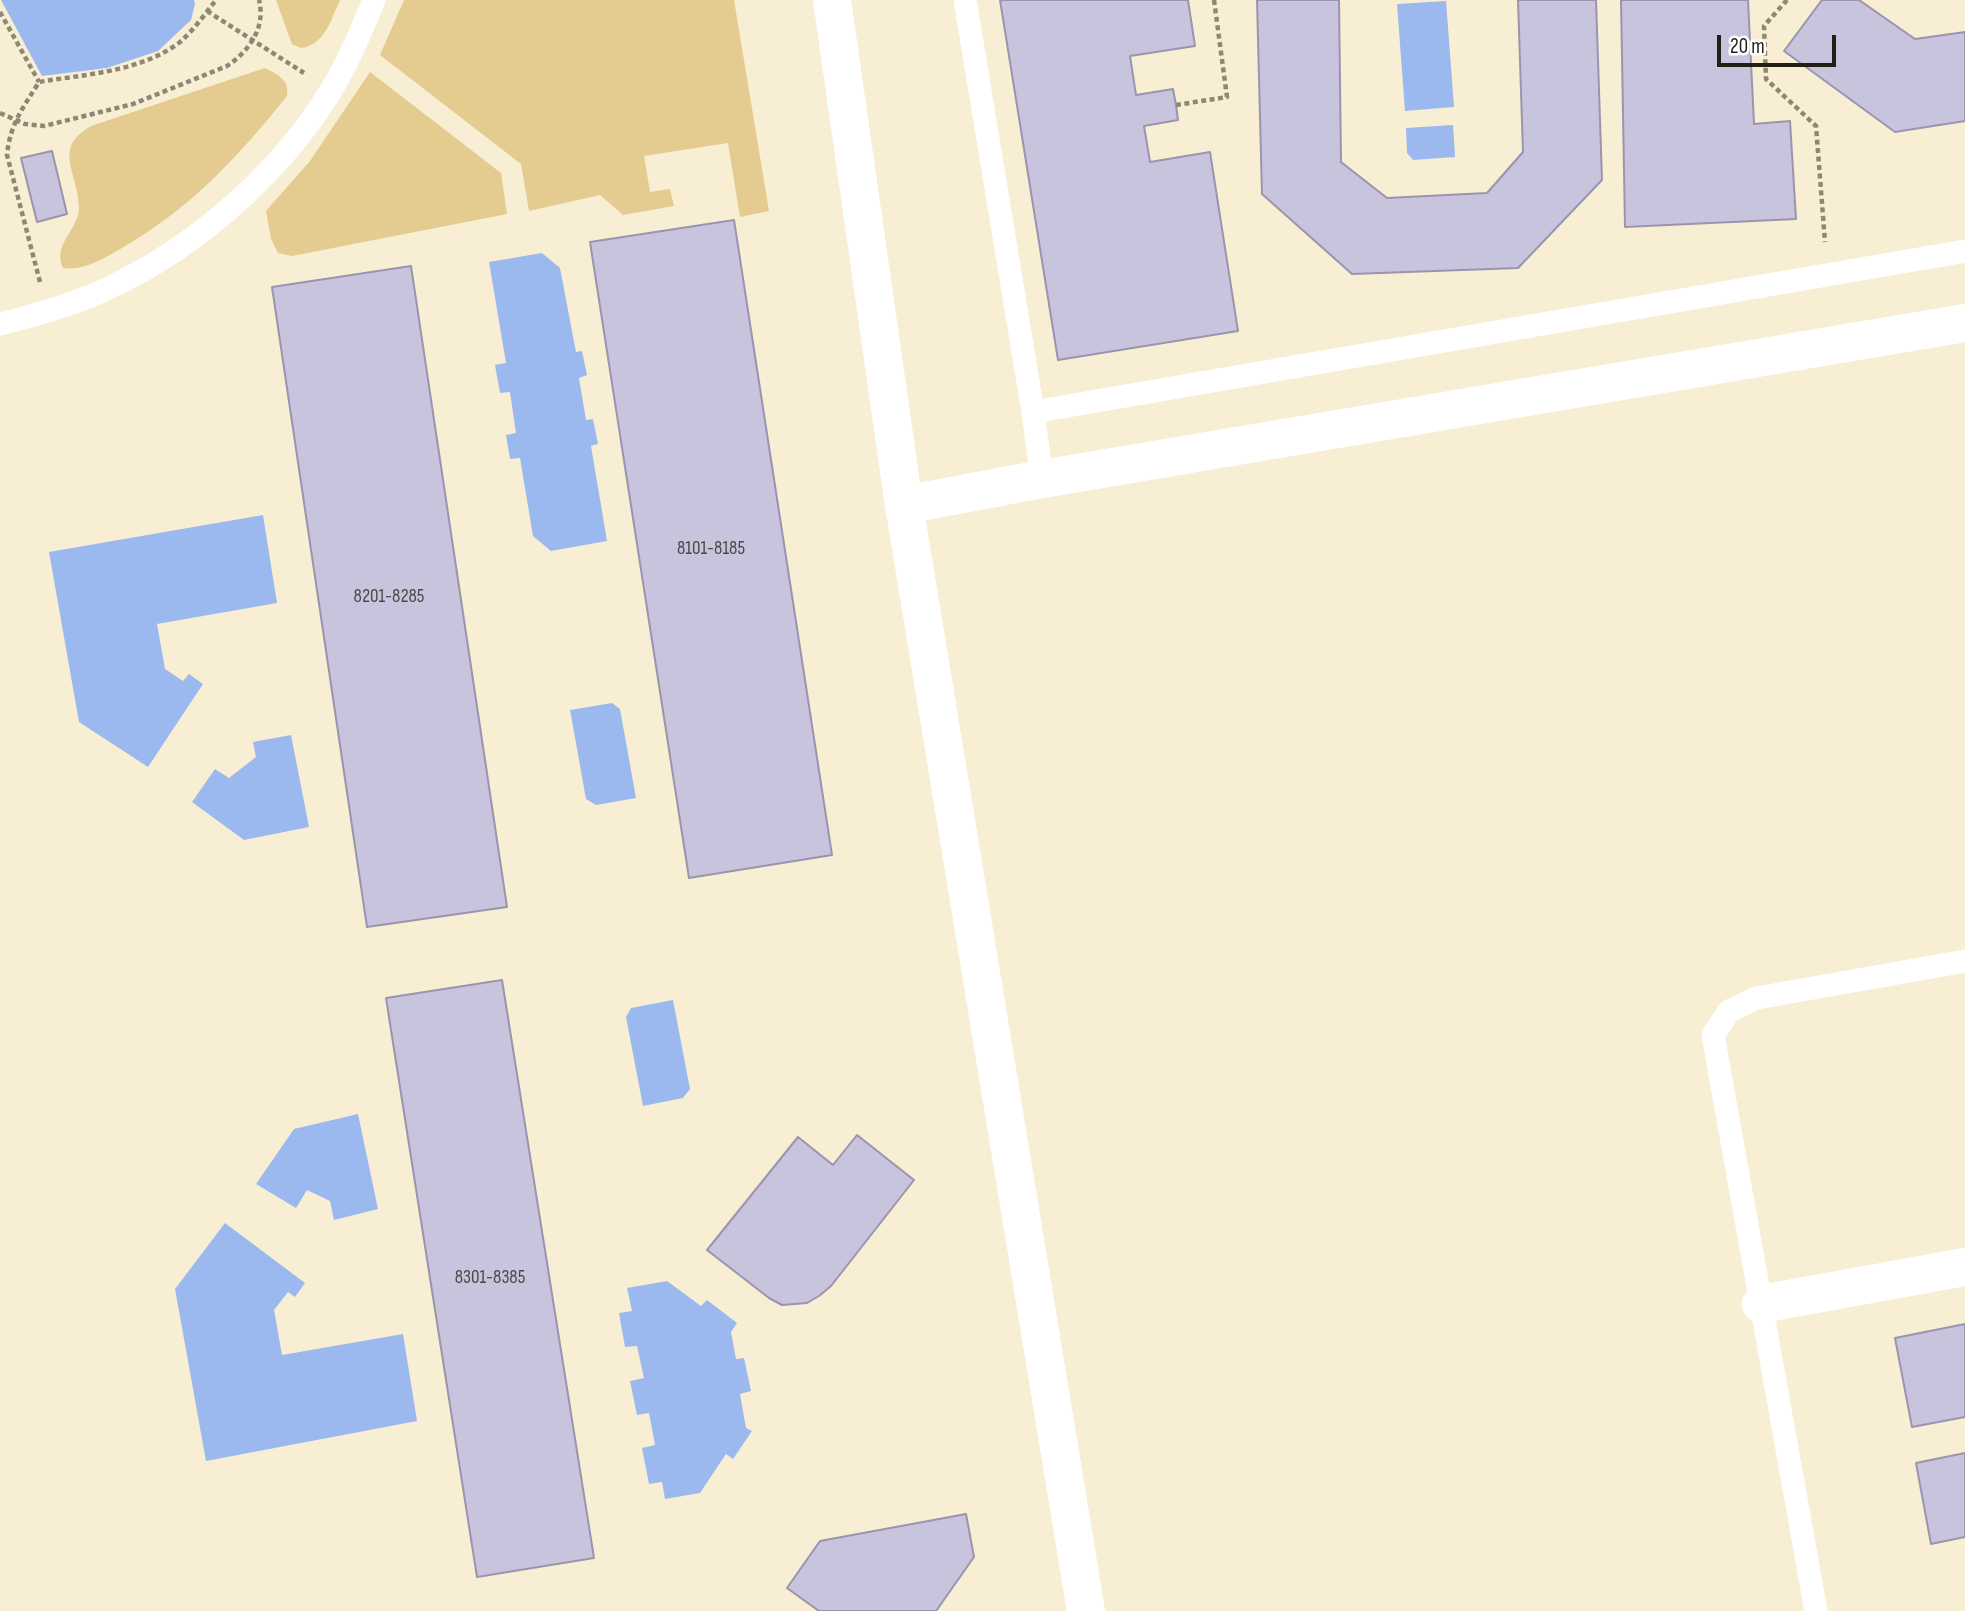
<!DOCTYPE html>
<html>
<head>
<meta charset="utf-8">
<style>
	body { margin:0 }
	#map { position:relative; width:1965px; height:1611px; overflow:hidden; background:#f8eed4; font-family:"Sofia Sans Condensed",sans-serif }
	canvas { display:block }
	.scale { position:absolute; left:1717px; top:35px; width:119px; height:32px; box-sizing:border-box; border:4px solid #231f15; border-top:0; padding-left:9px; font-size:21px; line-height:24px; white-space:nowrap; color:#231f15; -webkit-text-stroke:5px #fff; paint-order:stroke }
</style>
</head>
<body>
<div id="map">
<canvas width="1965" height="1611"></canvas>
<div class="scale">20 m</div>
</div>
<script>
const g = document.querySelector('canvas').getContext('2d');
g.lineJoin = 'round';
function fillPath(path, color) { g.fillStyle = color; g.fill(path, 'evenodd'); }
function stroke(path, color, width, dash) { g.strokeStyle = color; g.lineWidth = width; g.lineCap = dash ? 'butt' : 'round'; g.setLineDash(dash || []); g.stroke(path); }
function label(font, color, halo, rows, align = 'center') {
  g.font = font + ' "Sofia Sans Condensed",sans-serif'; g.lineWidth = 5; g.setLineDash([]); g.textBaseline = 'middle'; g.strokeStyle = halo; g.fillStyle = color; for (const [text, x, y, turn = 0] of rows) {
    g.save(); g.translate(x, y); g.rotate((+turn || 0) * Math.PI / 180); g.textAlign = isNaN(turn) ? turn : align; if (halo) g.strokeText(text, 0, 0); g.fillText(text, 0, 0); g.restore();
  }
}
const green = new Path2D(`
	M 276,0 L 340,0 C 331,19 325,45 301,48 L 292,44 Z
	M 404,0 L 734,0 L 769,211 L 740,217 L 728,143 L 644,156 L 650,192 L 670,189 L 674,206 L 623,215 L 600,195 L 529,211 L 521,164 L 380,55 Z
	M 265,68 C 277,74 290,80 287,96 C 238,157 191,208 122,248 C 104,258 85,271 63,268 C 52,244 78,231 79,208 C 79,173 51,149 91,126 Z
	M 370,72 L 501,173 L 507,214 L 292,256 L 278,253 L 271,239 L 266,211 L 310,161 Z`);
const water = new Path2D(`
	M 1,0 L 194,0 L 195,4 L 191,20 L 158,51 L 107,68 L 42,76 Z
	M 1446,1 L 1454,107 L 1405,111 L 1397,4 Z
	M 1453,125 L 1455,157 L 1413,160 L 1407,153 L 1406,128 Z
	M 542,253 L 560,268 L 576,352 L 582,351 L 587,375 L 579,378 L 586,420 L 593,419 L 598,444 L 591,446 L 607,541 L 551,551 L 533,536 L 520,458 L 510,459 L 506,435 L 516,433 L 510,392 L 500,393 L 495,365 L 506,363 L 489,262 Z
	M 263,515 L 277,603 L 157,624 L 165,669 L 183,681 L 189,674 L 203,684 L 148,767 L 79,722 L 49,552 Z
	M 612,703 L 620,709 L 636,798 L 596,805 L 586,799 L 570,710 Z
	M 291,735 L 309,827 L 244,840 L 192,802 L 215,769 L 229,778 L 256,757 L 253,742 Z
	M 673,1000 L 690,1089 L 683,1098 L 643,1106 L 626,1017 L 631,1008 Z
	M 358,1114 L 378,1209 L 334,1220 L 330,1201 L 307,1190 L 296,1208 L 256,1184 L 294,1129 Z
	M 225,1223 L 305,1283 L 295,1297 L 288,1292 L 274,1310 L 282,1355 L 403,1334 L 417,1421 L 206,1461 L 175,1289 Z
	M 667,1281 L 701,1306 L 707,1300 L 737,1323 L 731,1332 L 736,1359 L 744,1358 L 751,1391 L 740,1394 L 746,1428 L 752,1431 L 733,1459 L 726,1454 L 700,1493 L 665,1499 L 662,1482 L 649,1484 L 642,1448 L 655,1445 L 649,1413 L 637,1415 L 630,1381 L 644,1378 L 637,1346 L 625,1347 L 619,1313 L 632,1311 L 627,1288 Z`);
const building = new Path2D(`
	M 1000,0 L 1188,0 L 1195,46 L 1130,56 L 1136,95 L 1173,89 L 1176,105 L 1178,120 L 1144,126 L 1150,162 L 1210,152 L 1238,331 L 1058,360 Z
	M 1257,0 L 1339,0 L 1341,162 L 1387,198 L 1487,193 L 1523,152 L 1518,0 L 1596,0 L 1602,180 L 1518,268 L 1352,274 L 1262,194 Z
	M 1621,0 L 1748,0 L 1754,124 L 1790,121 L 1796,219 L 1625,227 Z
	M 1822,0 L 1859,0 L 1915,39 L 1965,32 L 1965,121 L 1895,132 L 1784,51 Z
	M 52,151 L 67,214 L 37,222 L 21,158 Z
	M 734,220 L 832,855 L 689,878 L 590,242 Z
	M 411,266 L 507,907 L 367,927 L 272,287 Z
	M 502,980 L 594,1558 L 477,1577 L 386,998 Z
	M 857,1135 L 914,1180 L 831,1286 L 819,1296 L 807,1303 L 782,1305 L 769,1298 L 707,1250 L 798,1137 L 833,1165 Z
	M 1965,1324 L 1965,1417 L 1912,1427 L 1895,1338 Z
	M 1965,1453 L 1965,1537 L 1931,1544 L 1916,1463 Z
	M 966,1514 L 974,1557 L 936,1611 L 819,1611 L 787,1588 L 820,1541 Z`);
const path = new Path2D(`
	M 1787,0 L 1764,26 L 1766,79 L 1816,126 L 1825,242
	M 207,11 L 304,73
	M 0,12 L 39,82
	M 1176,105 L 1227,97 L 1214,0
	M 0,113 L 25,124 L 44,126 L 133,104 L 227,66 C 249,51 266,28 259,0
	M 40,282 L 7,155 C 10,124 23,108 39,82 C 86,74 141,72 180,42 C 193,31 205,14 216,0`);
const lane = new Path2D(`
	M 965,0 L 1033,412 L 1042,479
	M 0,324 C 37,315 76,304 111,287 C 201,244 286,168 336,82 C 351,56 363,27 374,0
	M 1033,412 L 1965,251
	M 1816,1611 L 1713,1035 L 1729,1011 L 1757,998 L 1965,961`);
const street = new Path2D(`
	M 832,0 L 904,505 L 1086,1611
	M 904,505 L 1042,479 L 1965,323
	M 1761,1304 L 1965,1267`);
const numberNames = [
	["8101-8185",711,549],
	["8201-8285",389,597],
	["8301-8385",490,1278]
];
fillPath(green, '#e4cb8f');
fillPath(water, '#9bb9ee');
fillPath(building, '#c9c4de');
stroke(building, '#9a95ad', 2);
stroke(path, '#8e8775', 4.5, [5, 3.5]);
stroke(lane, '#fff', 23);
stroke(street, '#fff', 38);
label('19px', '#4c4847', null, numberNames);
</script>
</body>
</html>
